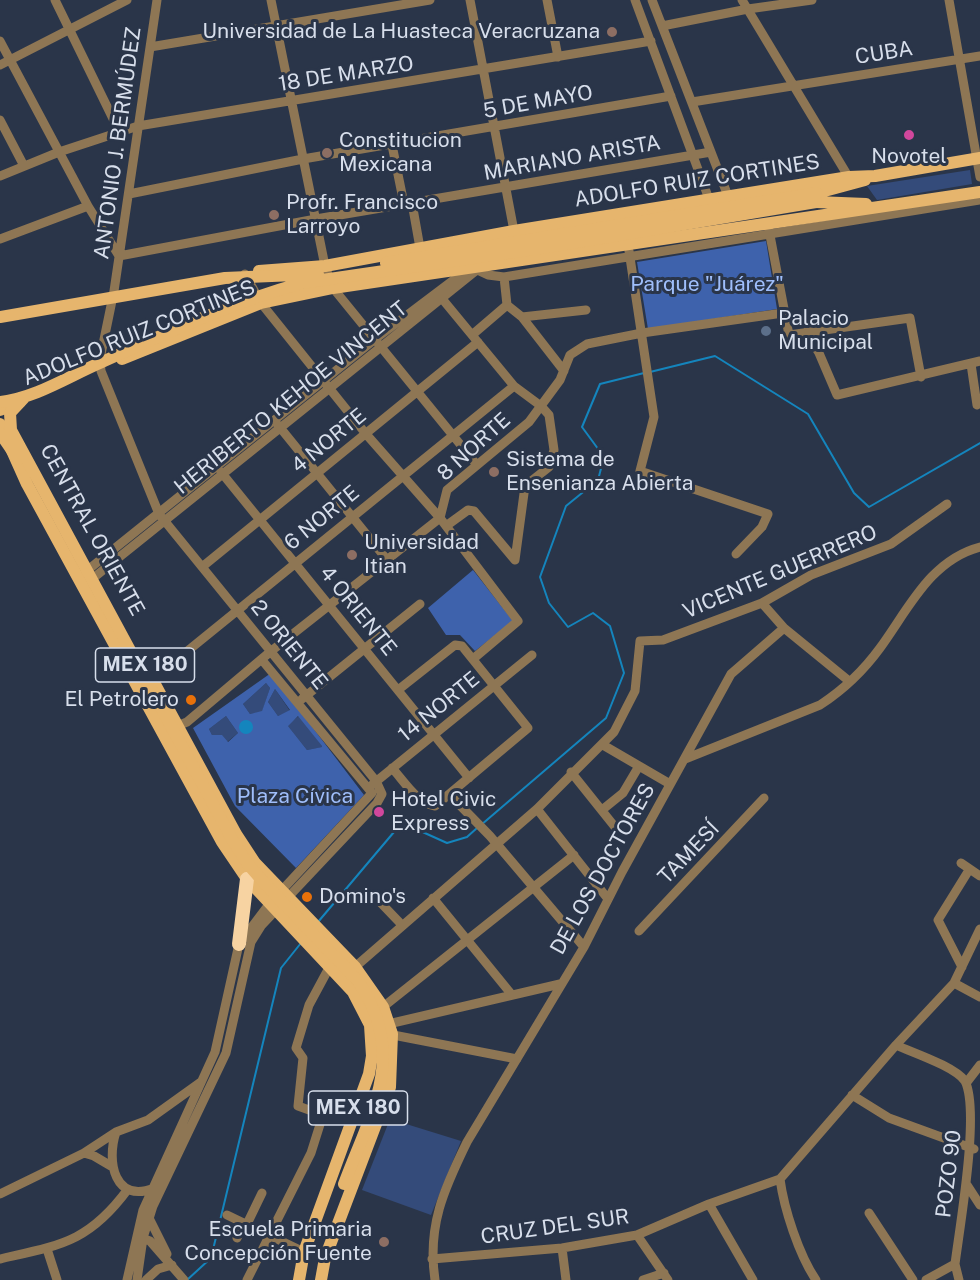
<!DOCTYPE html>
<html>
<head>
<meta charset="utf-8">
<style>
	body { margin:0 }
	canvas { display:block; background:#2a3549 }
</style>
</head>
<body>
<canvas width="980" height="1280"></canvas>
<script>
const g = document.querySelector('canvas').getContext('2d');
g.lineJoin = 'round';
function fillPath(path, color) { g.fillStyle = color; g.fill(path, 'evenodd'); }
function stroke(path, color, width, dash) { g.strokeStyle = color; g.lineWidth = width; g.lineCap = dash ? 'butt' : 'round'; g.setLineDash(dash || []); g.stroke(path); }
function label(font, color, halo, rows, align = 'center') {
  g.font = font + ' "Public Sans",sans-serif'; g.lineWidth = 6; g.setLineDash([]); g.textBaseline = 'middle'; g.strokeStyle = halo; g.fillStyle = color; for (const [text, x, y, turn = 0] of rows) {
    g.save(); g.translate(x, y); g.rotate((+turn || 0) * Math.PI / 180); g.textAlign = isNaN(turn) ? turn : align; if (halo) g.strokeText(text, 0, 0); g.fillText(text, 0, 0); g.restore();
  }
}
const green = new Path2D(`
	M 970,170 L 972,184 L 877,200 L 867,186 Z
	M 266,683 L 270,688 L 262,712 L 250,714 L 243,704 Z
	M 275,689 L 290,711 L 278,716 L 268,702 Z
	M 226,716 L 238,733 L 227,742 L 212,735 L 209,729 Z
	M 299,716 L 323,747 L 307,750 L 287,725 Z
	M 390,1119 L 461,1141 L 431,1215 L 362,1190 Z`);
const forest = new Path2D(`
	M 766,241 L 777,309 L 648,329 L 637,262 Z
	M 473,570 L 513,621 L 475,651 L 460,635 L 446,635 L 428,608 Z
	M 271,673 L 364,795 L 296,868 L 235,806 L 193,728 ZM 266,683 L 270,688 L 262,711 L 250,714 L 243,704 ZM 275,689 L 290,710 L 278,716 L 268,702 ZM 226,716 L 238,733 L 228,742 L 222,735 L 212,735 L 209,729 ZM 298,716 L 322,746 L 322,747 L 307,750 L 288,726 Z`);
const water = new Path2D(`
	M239 727a7 7 0 1 1 14 0a7 7 0 1 1-14 0Z`);
const stream = new Path2D(`
	M 650,372 L 715,356 L 808,414 L 854,493 L 869,507 L 980,443
	M 481,825 L 606,718 L 624,673 L 610,626 L 593,613 L 568,627 L 549,603 L 540,577 L 566,506 L 598,480 L 604,457 L 582,427 L 600,384 L 644,373
	M 318,922 L 394,832 L 407,825 L 447,843 L 467,837 L 477,828
	M 187,1280 L 211,1258 L 281,968 L 301,943`);
const minor = new Path2D(`
	M 55,0 L 119,131
	M 271,0 L 325,266 L 333,288 L 477,465
	M 470,0 L 514,231 L 511,235
	M 547,0 L 558,57
	M 635,0 L 709,199
	M 652,0 L 728,196
	M 742,0 L 851,181
	M 949,0 L 980,177
	M 662,26 L 748,9 L 812,0
	M 0,41 L 88,206 L 119,256 L 316,219 L 711,152
	M 150,47 L 430,0
	M 0,65 L 127,0
	M 692,102 L 980,56
	M 0,120 L 24,166
	M 392,145 L 404,204
	M 0,176 L 59,152 L 138,126 L 651,41
	M 129,194 L 303,159 L 671,96
	M 412,203 L 420,248
	M 769,230 L 789,335 L 910,318 L 921,377
	M 0,239 L 88,206
	M 629,251 L 654,417 L 640,471 L 768,514 L 762,527 L 736,554
	M 473,268 L 488,275 L 504,277 L 980,200
	M 245,274 L 261,303 L 366,434 L 440,518 L 518,621 L 473,659
	M 504,277 L 507,305 L 522,317 L 564,371
	M 439,295 L 514,386 L 541,406 L 549,415 L 554,450 L 549,467 L 525,486 L 515,560
	M 522,317 L 586,310
	M 806,332 L 819,353 L 837,395 L 980,361
	M 472,335 L 507,305
	M 971,364 L 977,405
	M 278,425 L 388,561
	M 221,472 L 469,778
	M 446,526 L 468,510 L 474,511 L 515,560
	M 202,567 L 478,342
	M 84,573 L 374,340 L 468,269
	M 87,583 L 483,265
	M 762,603 L 784,628 L 849,681
	M 153,679 L 514,386
	M 302,699 L 420,604
	M 172,728 L 187,722 L 270,652 L 440,518 L 447,490 L 529,422 L 560,380 L 570,355 L 587,344 L 642,333 L 783,313
	M 603,745 L 670,784
	M 685,759 L 820,705 C 843,690 864,670 880,648 C 908,610 930,560 980,547
	M 392,768 C 404,781 417,803 435,806 L 528,728 L 462,646 L 455,645 L 398,690
	M 571,772 L 615,827
	M 373,784 L 532,655
	M 450,795 L 490,836 L 584,947
	M 537,809 L 608,899
	M 602,810 L 623,793 L 639,766
	M 961,863 L 980,876
	M 433,898 L 512,995
	M 379,901 L 402,925
	M 639,931 L 764,798
	M 355,967 L 537,809 L 614,732 L 635,691 L 640,641 L 663,640 L 762,603 L 811,575 L 891,544 L 947,504
	M 962,967 L 938,920 L 969,870
	M 954,983 L 980,997
	M 383,1007 L 574,855
	M 384,1025 L 560,984
	M 388,1034 L 517,1059
	M 896,1045 C 913,1053 954,1066 965,1081 C 980,1111 960,1225 955,1264 L 959,1280
	M 967,1082 L 980,1065
	M 852,1095 L 889,1118 L 974,1149
	M 116,1132 C 106,1162 115,1204 154,1188
	M 84,1153 L 94,1156 L 111,1166
	M 967,1185 L 980,1205
	M 0,1194 L 84,1153 L 116,1132 L 148,1120 L 201,1082
	M 709,1204 L 753,1280
	M 869,1213 L 913,1280
	M 227,1215 L 304,1252
	M 149,1218 L 167,1254
	M 247,1224 L 262,1193
	M 637,1235 L 668,1280
	M 139,1237 L 150,1241 L 184,1280
	M 237,1238 L 244,1223
	M 562,1248 L 566,1280
	M 47,1249 L 57,1280
	M 0,1259 C 61,1245 89,1242 128,1189
	M 432,1259 L 562,1248 L 637,1235 L 709,1204 L 780,1179
	M 127,1280 L 143,1210 L 215,1052 L 239,944 L 270,903 L 372,793 L 262,660
	M 137,1280 L 143,1238 L 153,1206 L 226,1053 L 251,942 L 261,926 L 377,803 L 382,794 L 376,781 L 159,514 L 101,371 L 100,359 L 114,291 L 157,0
	M 146,1280 L 158,1269 L 172,1265
	M 247,1280 L 311,1153 L 323,1115 L 298,1106 L 303,1058 L 296,1048 L 309,1005 L 330,966
	M 435,1280 C 427,1226 444,1189 467,1142 L 584,947 L 622,872 L 731,674 L 784,628
	M 643,1280 L 664,1273
	M 816,1280 C 799,1255 784,1209 780,1179 L 896,1045 L 954,983 L 980,929
	M 926,1280 L 955,1264`);
const major = new Path2D(`
	M 817,193 L 865,180
	M 816,202 L 866,204
	M 259,271 L 325,266 L 514,231 L 849,177 L 875,176 L 980,158
	M 122,359 L 261,303 L 333,288 L 980,192
	M 0,410 L 20,402
	M 0,424 L 27,484 L 222,842 L 247,879 L 353,992 L 370,1025 L 372,1056 L 369,1074 L 304,1252 L 299,1280
	M 143,662 L 236,834 L 255,863 L 355,967 L 383,1007 L 392,1034 L 390,1087 L 325,1258 L 321,1280`);
const highway = new Path2D(`
	M 239,944 L 247,879`);
const majorBridge = new Path2D(`
	M 386,263 L 817,193
	M 0,317 L 225,278 L 318,274
	M 24,398 L 10,413 L 11,430 L 232,839 L 247,863 L 267,886 L 358,981 C 408,1056 372,1109 344,1184
	M 0,402 C 36,398 69,376 102,362 C 167,333 233,302 302,283 L 542,248 L 816,202
	M 0,433 L 18,459`);
const markers = [
	[612,32,6,"#8d6e63"],
	[909,135,6,"#d1479c"],
	[327,153,6,"#8d6e63"],
	[274,215,6,"#8d6e63"],
	[766,331,6,"#5c6f8a"],
	[494,472,6,"#8d6e63"],
	[352,555,6,"#8d6e63"],
	[191,700,6,"#e8710a"],
	[379,812,6,"#d1479c"],
	[307,897,6,"#e8710a"],
	[384,1242,6,"#8d6e63"]
];
const shields = [
	[145,665,99],
	[358,1108,99]
];
const shieldNames = [
	["MEX 180",145,665],
	["MEX 180",358,1108]
];
const poiNames = [
	["Universidad de La Huasteca Veracruzana",600,32,"right"],
	["Constitucion",339,141],
	["Mexicana",339,165],
	["Novotel",909,157,"center"],
	["Profr. Francisco",286,203],
	["Larroyo",286,227],
	["Palacio",778,319],
	["Municipal",778,343],
	["Sistema de",506,460],
	["Ensenianza Abierta",506,484],
	["Universidad",364,543],
	["Itian",364,567],
	["El Petrolero",179,700,"right"],
	["Hotel Civic",391,800],
	["Express",391,824],
	["Domino's",319,897],
	["Escuela Primaria",372,1230,"right"],
	["Concepción Fuente",372,1254,"right"]
];
const streetNames = [
	["CUBA",884,53,-9],
	["18 DE MARZO",346,74,-9],
	["5 DE MAYO",538,102,-10],
	["ANTONIO J. BERMÚDEZ",118,143,-82],
	["MARIANO ARISTA",572,158,-10],
	["ADOLFO RUIZ CORTINES",697,181,-9],
	["ADOLFO RUIZ CORTINES",139,333,-22],
	["HERIBERTO KEHOE VINCENT",291,398,-39],
	["4 NORTE",329,441,-39],
	["8 NORTE",474,447,-42],
	["6 NORTE",322,518,-39],
	["CENTRAL ORIENTE",92,530,61],
	["VICENTE GUERRERO",780,572,-23],
	["4 ORIENTE",358,611,51],
	["2 ORIENTE",289,645,51],
	["14 NORTE",439,707,-39],
	["TAMESÍ",689,853,-46],
	["DE LOS DOCTORES",603,869,-61],
	["POZO 90",949,1174,-83],
	["CRUZ DEL SUR",555,1227,-8]
];
const parkNames = [
	["Parque \"Juárez\"",707,285],
	["Plaza Cívica",295,797]
];
fillPath(green, '#344b7a');
fillPath(forest, '#3e62ac');
fillPath(water, '#1485bd');
stroke(stream, '#1485bd', 2);
stroke(minor, '#8e7654', 9);
stroke(major, '#e6b56d', 12);
stroke(highway, '#f7d3a2', 14);
stroke(majorBridge, '#e6b56d', 12);
for (const [x, y, r, color] of markers) { const dot = new Path2D(); dot.arc(x, y, r, 0, 2 * Math.PI); g.fillStyle = color; g.fill(dot); stroke(dot, '#2a3549', 2); }
for (const [x, y, w] of shields) { const box = new Path2D(); box.roundRect(x - w / 2, y - 17, w, 34, 4.5); g.fillStyle = '#2a3549'; g.fill(box); stroke(box, '#d7deeb', 1.5); }
label('bold 20px', '#d7deeb', null, shieldNames);
label('21px', '#d7deeb', '#2a3549', poiNames, 'left');
label('21px', '#d7deeb', '#2a3549', streetNames);
label('21px', '#9fbefb', '#2a3549', parkNames);
</script>
</body>
</html>
